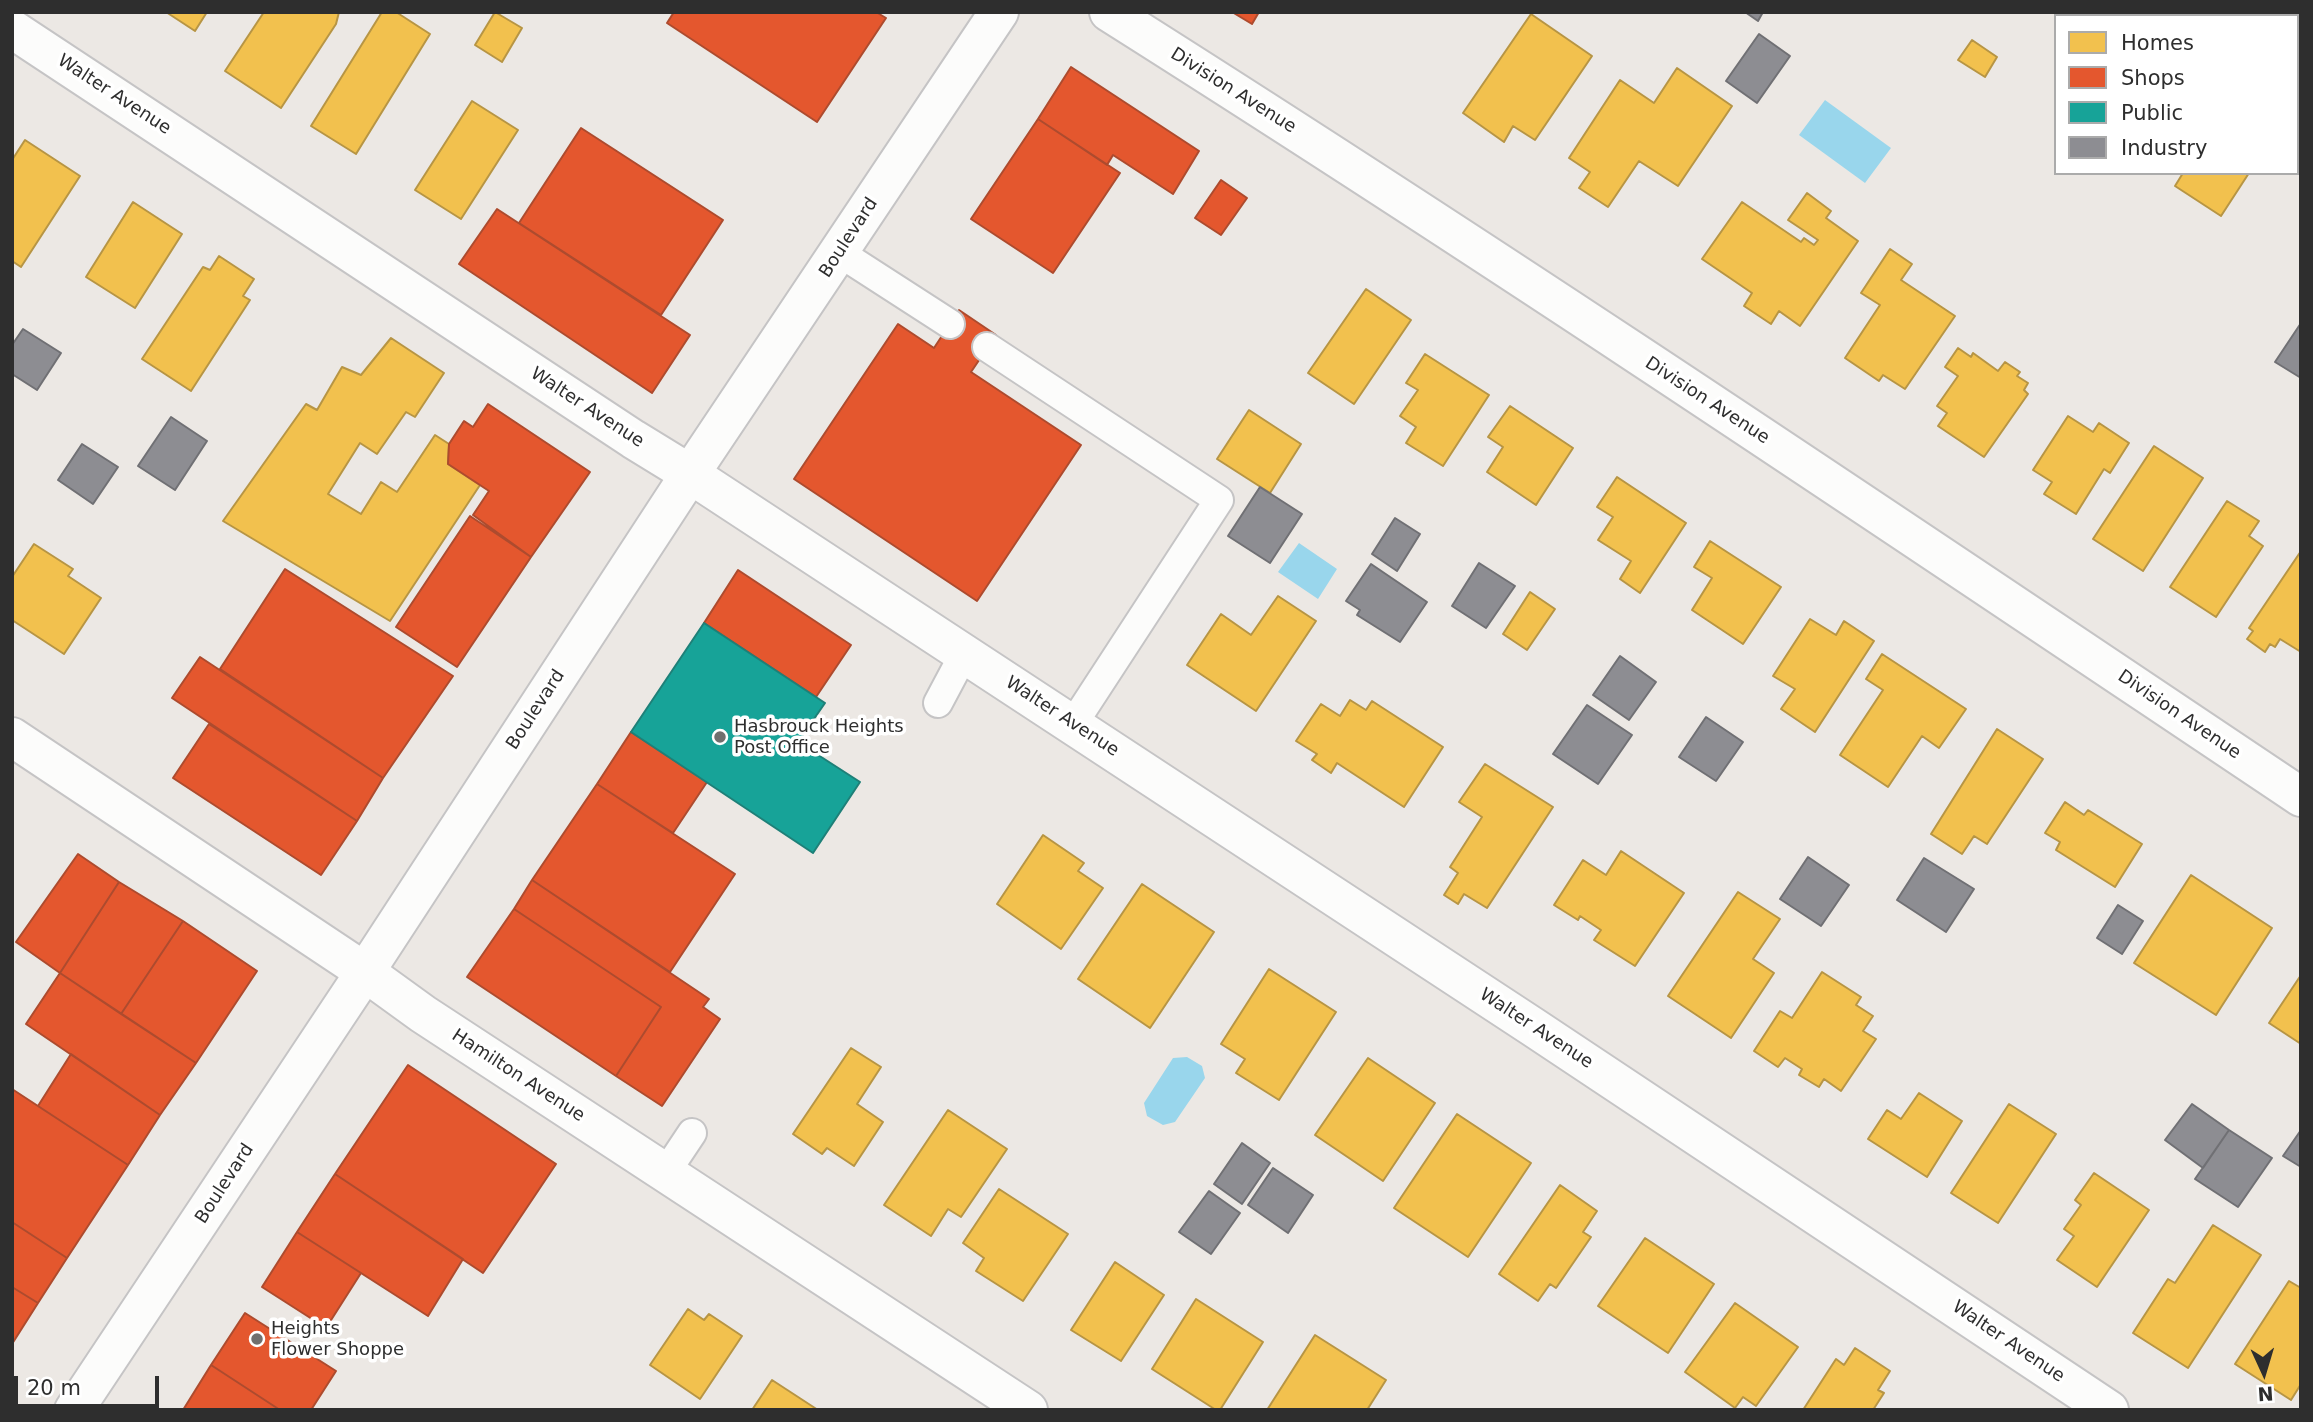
<!DOCTYPE html>
<html>
<head>
<meta charset="utf-8">
<style>
	body { margin:0 }
	#map { position:relative; width:2313px; height:1422px; overflow:hidden; background:#ece8e4; font-family:"DejaVu Sans",sans-serif }
	canvas { display:block }
	.frame { position:absolute; inset:0; border:14px solid #2e2e2e; pointer-events:none }
	.legend { position:absolute; left:2054px; top:14px; width:245px; height:161px; box-sizing:border-box; background:#fff; border:2px solid #ababab; margin:0; padding:9px 12px; list-style:none; font-size:21px; color:#2e2e2e }
	.legend li { display:flex; align-items:center; gap:14px; height:35px }
	.legend b { width:35px; border:2px solid #ababab }
	.north { position:absolute; left:2229px; top:1338px; width:70px; height:70px; -webkit-text-stroke:5px #fff; paint-order:stroke; rotate:176deg; font-size:19px; font-weight:700; line-height:28px; text-align:center; color:#2e2e2e }
	.north::after { content:''; display:block; margin:auto; width:24px; height:32px; background:#2e2e2e; clip-path:polygon(50% 0,100% 100%,50% 72%,0 100%) }
	.scale { position:absolute; left:14px; top:1376px; width:145px; height:32px; box-sizing:border-box; border:4px solid #2e2e2e; border-top:0; padding-left:9px; font-size:21px; line-height:24px; white-space:nowrap; color:#2e2e2e; -webkit-text-stroke:5px #fff; paint-order:stroke }
</style>
</head>
<body>
<div id="map">
<canvas width="2313" height="1422"></canvas>
<div class="frame"></div>
<ul class="legend">
<li><b style="height:19px;background:#f2c14e"></b>Homes</li>
<li><b style="height:19px;background:#e4572e"></b>Shops</li>
<li><b style="height:19px;background:#17a398"></b>Public</li>
<li><b style="height:19px;background:#8d8d92"></b>Industry</li>
</ul>
<div class="north">N</div>
<div class="scale">20 m</div>
</div>
<script>
const g = document.querySelector('canvas').getContext('2d');
g.lineJoin = 'round';
function fillPath(path, color) { g.fillStyle = color; g.fill(path, 'evenodd'); }
function stroke(path, color, width, dash) { g.strokeStyle = color; g.lineWidth = width; g.lineCap = dash ? 'butt' : 'round'; g.setLineDash(dash || []); g.stroke(path); }
function label(font, color, halo, rows, align = 'center') {
  g.font = font + ' "DejaVu Sans",sans-serif'; g.lineWidth = 7; g.setLineDash([]); g.textBaseline = 'middle'; g.strokeStyle = halo; g.fillStyle = color; for (const [text, x, y, turn = 0] of rows) {
    g.save(); g.translate(x, y); g.rotate((+turn || 0) * Math.PI / 180); g.textAlign = isNaN(turn) ? turn : align; if (halo) g.strokeText(text, 0, 0); g.fillText(text, 0, 0); g.restore();
  }
}
const water = new Path2D(`
	M 1825,100 L 1891,148 L 1865,183 L 1799,135 Z
	M 1299,543 L 1337,569 L 1318,599 L 1278,572 Z
	M 1187,1057 L 1202,1066 L 1205,1078 L 1175,1122 L 1163,1125 L 1147,1116 L 1144,1103 L 1173,1058 Z`);
const homes = new Path2D(`
	M 166,12 L 207,12 L 195,31 Z
	M 264,12 L 339,12 L 336,24 L 281,108 L 225,71 Z
	M 382,12 L 396,12 L 430,34 L 356,154 L 311,126 Z
	M 495,12 L 522,28 L 502,62 L 475,45 Z
	M 2146,12 L 2144,16 L 2067,16 L 2068,12 Z
	M 1531,14 L 1592,56 L 1535,140 L 1513,126 L 1504,142 L 1463,113 Z
	M 1972,40 L 1997,57 L 1985,77 L 1958,60 Z
	M 1677,68 L 1732,106 L 1678,186 L 1639,161 L 1608,207 L 1579,188 L 1590,172 L 1569,158 L 1620,80 L 1654,103 Z
	M 472,101 L 518,130 L 461,219 L 415,190 Z
	M 25,140 L 80,176 L 21,267 L 12,261 L 12,160 Z
	M 2183,173 L 2249,173 L 2221,216 L 2175,186 Z
	M 1807,193 L 1831,211 L 1826,218 L 1858,241 L 1800,326 L 1779,311 L 1771,324 L 1744,306 L 1752,293 L 1702,259 L 1742,202 L 1801,242 L 1804,238 L 1814,245 L 1818,240 L 1788,220 Z
	M 133,202 L 182,234 L 135,308 L 86,277 Z
	M 1890,249 L 1912,264 L 1901,280 L 1955,316 L 1905,389 L 1883,375 L 1879,381 L 1845,358 L 1880,305 L 1861,293 Z
	M 219,256 L 254,279 L 243,296 L 250,300 L 191,391 L 142,359 L 203,267 L 210,270 Z
	M 1366,289 L 1411,320 L 1354,404 L 1308,373 Z
	M 391,338 L 444,373 L 415,417 L 406,412 L 377,454 L 360,443 L 328,494 L 361,514 L 381,482 L 397,492 L 435,435 L 449,444 L 448,464 L 480,485 L 390,621 L 223,521 L 306,404 L 317,410 L 342,367 L 361,375 Z
	M 1958,348 L 1971,357 L 1973,353 L 1998,371 L 2005,362 L 2020,372 L 2017,376 L 2028,383 L 2024,390 L 2028,394 L 1984,457 L 1938,426 L 1947,413 L 1937,406 L 1958,376 L 1945,367 Z
	M 1425,354 L 1489,395 L 1443,466 L 1406,443 L 1416,427 L 1400,416 L 1418,390 L 1406,383 Z
	M 1510,406 L 1573,448 L 1536,505 L 1487,472 L 1503,447 L 1488,437 Z
	M 1249,410 L 1301,444 L 1270,493 L 1217,459 Z
	M 2068,416 L 2093,432 L 2099,423 L 2129,443 L 2110,473 L 2104,469 L 2076,514 L 2044,494 L 2052,482 L 2033,470 Z
	M 2154,446 L 2203,478 L 2143,571 L 2093,539 Z
	M 1617,477 L 1686,523 L 1640,593 L 1620,579 L 1631,561 L 1598,540 L 1613,517 L 1597,507 Z
	M 2227,501 L 2259,521 L 2249,536 L 2263,546 L 2216,617 L 2170,587 Z
	M 1710,541 L 1781,587 L 1743,644 L 1692,610 L 1712,578 L 1694,567 Z
	M 34,544 L 73,569 L 68,576 L 101,598 L 64,654 L 12,620 L 12,577 Z
	M 2301,551 L 2301,652 L 2280,639 L 2275,647 L 2270,644 L 2265,652 L 2247,639 L 2253,631 L 2249,628 Z
	M 1530,592 L 1555,609 L 1527,650 L 1503,634 Z
	M 1278,596 L 1316,621 L 1256,711 L 1187,665 L 1221,614 L 1251,635 Z
	M 1810,619 L 1836,635 L 1844,621 L 1874,641 L 1815,732 L 1781,709 L 1795,689 L 1773,676 Z
	M 1882,654 L 1966,709 L 1939,748 L 1922,736 L 1888,787 L 1840,755 L 1883,690 L 1866,679 Z
	M 1350,700 L 1366,710 L 1372,701 L 1443,747 L 1404,807 L 1337,763 L 1331,773 L 1312,760 L 1317,754 L 1296,741 L 1321,704 L 1340,716 Z
	M 1997,729 L 2043,759 L 1987,844 L 1974,836 L 1962,854 L 1931,834 Z
	M 1485,764 L 1553,807 L 1487,908 L 1464,894 L 1458,904 L 1444,895 L 1458,873 L 1450,867 L 1482,817 L 1459,802 Z
	M 2065,802 L 2084,815 L 2088,810 L 2142,844 L 2115,887 L 2056,850 L 2060,842 L 2045,833 Z
	M 1043,835 L 1084,863 L 1078,871 L 1103,888 L 1061,949 L 997,904 Z
	M 1621,851 L 1684,893 L 1635,966 L 1594,940 L 1601,930 L 1580,916 L 1578,920 L 1554,905 L 1583,860 L 1606,875 Z
	M 2191,875 L 2272,928 L 2216,1015 L 2134,963 Z
	M 1142,884 L 1214,932 L 1150,1028 L 1078,979 Z
	M 1738,892 L 1780,919 L 1753,959 L 1774,973 L 1731,1038 L 1668,996 Z
	M 1269,969 L 1336,1012 L 1279,1100 L 1236,1073 L 1245,1059 L 1221,1044 Z
	M 1822,972 L 1861,997 L 1856,1005 L 1873,1016 L 1863,1031 L 1876,1039 L 1841,1091 L 1824,1079 L 1819,1087 L 1799,1075 L 1802,1069 L 1785,1058 L 1778,1067 L 1754,1051 L 1780,1011 L 1792,1018 Z
	M 2301,975 L 2301,1044 L 2269,1023 Z
	M 851,1048 L 881,1067 L 857,1104 L 883,1122 L 854,1166 L 827,1148 L 822,1154 L 793,1134 Z
	M 1368,1058 L 1435,1103 L 1383,1181 L 1315,1135 Z
	M 1919,1093 L 1962,1121 L 1927,1177 L 1868,1139 L 1887,1110 L 1901,1119 Z
	M 2009,1104 L 2056,1134 L 1998,1223 L 1951,1193 Z
	M 948,1110 L 1007,1149 L 961,1217 L 948,1209 L 931,1236 L 884,1205 Z
	M 1457,1114 L 1531,1163 L 1468,1257 L 1394,1208 Z
	M 2094,1173 L 2149,1210 L 2097,1287 L 2057,1260 L 2074,1236 L 2064,1229 L 2081,1205 L 2075,1200 Z
	M 1560,1185 L 1597,1211 L 1583,1232 L 1591,1237 L 1556,1288 L 1550,1284 L 1538,1301 L 1499,1274 Z
	M 999,1189 L 1068,1234 L 1023,1301 L 976,1271 L 984,1258 L 963,1243 Z
	M 2213,1225 L 2261,1255 L 2188,1368 L 2133,1333 L 2168,1279 L 2175,1283 Z
	M 1645,1238 L 1714,1284 L 1668,1353 L 1598,1306 Z
	M 1115,1262 L 1164,1295 L 1121,1361 L 1071,1330 Z
	M 2289,1281 L 2301,1288 L 2301,1384 L 2291,1400 L 2235,1364 Z
	M 1196,1299 L 1263,1342 L 1220,1410 L 1216,1410 L 1152,1369 Z
	M 1735,1303 L 1798,1347 L 1756,1406 L 1743,1397 L 1735,1408 L 1685,1372 Z
	M 688,1309 L 704,1320 L 709,1314 L 742,1336 L 700,1399 L 650,1365 Z
	M 1315,1335 L 1386,1380 L 1367,1410 L 1267,1410 Z
	M 1855,1348 L 1890,1371 L 1878,1390 L 1884,1393 L 1873,1410 L 1803,1410 L 1836,1359 L 1844,1365 Z
	M 772,1380 L 818,1410 L 752,1410 Z`);
const shops = new Path2D(`
	M 674,12 L 876,12 L 886,18 L 817,122 L 667,23 Z
	M 1232,12 L 1259,12 L 1252,24 Z
	M 1071,67 L 1199,151 L 1173,194 L 1113,155 L 1107,165 L 1038,119 Z
	M 1038,119 L 1120,173 L 1053,273 L 971,219 Z
	M 581,128 L 723,220 L 661,315 L 519,223 Z
	M 1221,180 L 1247,198 L 1221,235 L 1195,218 Z
	M 497,209 L 690,335 L 652,393 L 459,264 Z
	M 959,310 L 996,335 L 971,372 L 1081,445 L 977,601 L 794,479 L 898,324 L 934,348 Z
	M 488,404 L 590,472 L 531,557 L 473,515 L 489,491 L 448,464 L 449,444 L 464,421 L 473,427 Z
	M 470,516 L 531,557 L 457,667 L 396,627 Z
	M 285,569 L 453,676 L 383,778 L 220,669 Z
	M 738,570 L 851,645 L 816,697 L 704,623 Z
	M 200,657 L 383,778 L 357,821 L 172,698 Z
	M 209,724 L 357,821 L 321,875 L 173,778 Z
	M 631,732 L 707,782 L 673,833 L 597,784 Z
	M 597,784 L 735,874 L 670,972 L 532,880 Z
	M 78,854 L 119,882 L 60,973 L 16,942 Z
	M 532,880 L 709,999 L 703,1007 L 720,1019 L 662,1106 L 616,1076 L 661,1007 L 514,909 Z
	M 119,882 L 183,921 L 121,1014 L 60,973 Z
	M 514,909 L 661,1007 L 616,1076 L 467,977 Z
	M 183,921 L 257,971 L 196,1063 L 121,1014 Z
	M 60,973 L 196,1063 L 160,1115 L 26,1024 Z
	M 71,1054 L 160,1115 L 128,1165 L 38,1106 Z
	M 408,1065 L 556,1164 L 483,1273 L 335,1174 Z
	M 12,1089 L 128,1165 L 67,1258 L 12,1222 Z
	M 335,1174 L 463,1259 L 428,1316 L 297,1232 Z
	M 12,1222 L 67,1258 L 38,1303 L 12,1287 Z
	M 297,1232 L 361,1273 L 326,1328 L 262,1287 Z
	M 12,1287 L 38,1303 L 12,1344 Z
	M 245,1313 L 336,1371 L 311,1410 L 280,1410 L 211,1365 Z
	M 211,1365 L 280,1410 L 183,1410 Z`);
const public = new Path2D(`
	M 704,623 L 825,703 L 798,742 L 860,782 L 813,853 L 631,732 Z`);
const industry = new Path2D(`
	M 1745,12 L 1763,12 L 1758,21 Z
	M 1759,34 L 1790,56 L 1757,103 L 1726,81 Z
	M 2301,323 L 2301,378 L 2275,362 Z
	M 23,329 L 61,353 L 37,390 L 12,374 L 12,345 Z
	M 171,417 L 207,441 L 175,490 L 138,466 Z
	M 82,444 L 118,467 L 93,504 L 58,480 Z
	M 1260,487 L 1302,514 L 1270,563 L 1228,536 Z
	M 1395,518 L 1420,534 L 1397,571 L 1372,554 Z
	M 1479,563 L 1515,586 L 1486,628 L 1452,606 Z
	M 1371,564 L 1427,602 L 1400,642 L 1357,615 L 1360,610 L 1346,601 Z
	M 1620,656 L 1656,682 L 1629,720 L 1593,695 Z
	M 1587,705 L 1632,735 L 1598,784 L 1553,754 Z
	M 1706,717 L 1743,742 L 1716,781 L 1679,757 Z
	M 1808,857 L 1849,885 L 1821,926 L 1780,899 Z
	M 1924,858 L 1974,889 L 1946,932 L 1897,900 Z
	M 2118,905 L 2143,921 L 2122,954 L 2097,938 Z
	M 2192,1104 L 2229,1130 L 2203,1168 L 2165,1140 Z
	M 2229,1130 L 2272,1158 L 2238,1207 L 2195,1179 Z
	M 2301,1130 L 2301,1167 L 2283,1156 Z
	M 1242,1143 L 1270,1163 L 1242,1204 L 1214,1184 Z
	M 1273,1168 L 1313,1195 L 1288,1233 L 1248,1205 Z
	M 1209,1191 L 1240,1213 L 1211,1254 L 1179,1232 Z`);
const service = new Path2D(`
	M 840,253 L 950,324
	M 987,347 L 1219,500 L 1073,724
	M 938,703 L 964,654
	M 666,1172 L 692,1133`);
const minor = new Path2D(`
	M 1109,12 C 1511,266 1905,532 2301,797
	M 12,29 L 633,439 L 690,474 L 1533,1027 L 2109,1410
	M 12,737 L 365,972 L 423,1014 L 1028,1410`);
const tertiary = new Path2D(`
	M 74,1410 L 365,972 L 690,474 L 999,12`);
const markers = [
	[720,737,7,"#706f6e"],
	[257,1339,7,"#706f6e"]
];
const streetNames = [
	["Division Avenue",1233,91,32],
	["Walter Avenue",114,95,33],
	["Boulevard",849,238,-57],
	["Division Avenue",1707,401,33],
	["Walter Avenue",587,408,33],
	["Boulevard",536,710,-57],
	["Division Avenue",2179,715,34],
	["Walter Avenue",1062,717,33],
	["Walter Avenue",1536,1029,33],
	["Hamilton Avenue",518,1076,33],
	["Boulevard",225,1184,-57],
	["Walter Avenue",2008,1342,34]
];
const poiNames = [
	["Hasbrouck Heights",734,727],
	["Post Office",734,748],
	["Heights",271,1329],
	["Flower Shoppe",271,1350]
];
fillPath(water, '#99d6ec');
fillPath(homes, '#f2c14e');
stroke(homes, '#b79544', 2);
fillPath(shops, '#e4572e');
stroke(shops, '#ad4b2e', 2);
fillPath(public, '#17a398');
stroke(public, '#1e8078', 2);
fillPath(industry, '#8d8d92');
stroke(industry, '#707074', 2);
stroke(service, '#c5c4c5', 32);
stroke(minor, '#c5c4c5', 42);
stroke(tertiary, '#c5c4c5', 42);
stroke(service, '#fcfcfb', 28);
stroke(minor, '#fcfcfb', 38);
stroke(tertiary, '#fcfcfb', 38);
for (const [x, y, r, color] of markers) { const dot = new Path2D(); dot.arc(x, y, r, 0, 2 * Math.PI); g.fillStyle = color; g.fill(dot); stroke(dot, '#fff', 2.5); }
label('18px', '#2e2e2e', '#fff', streetNames);
label('18px', '#2e2e2e', '#fff', poiNames, 'left');
</script>
</body>
</html>
